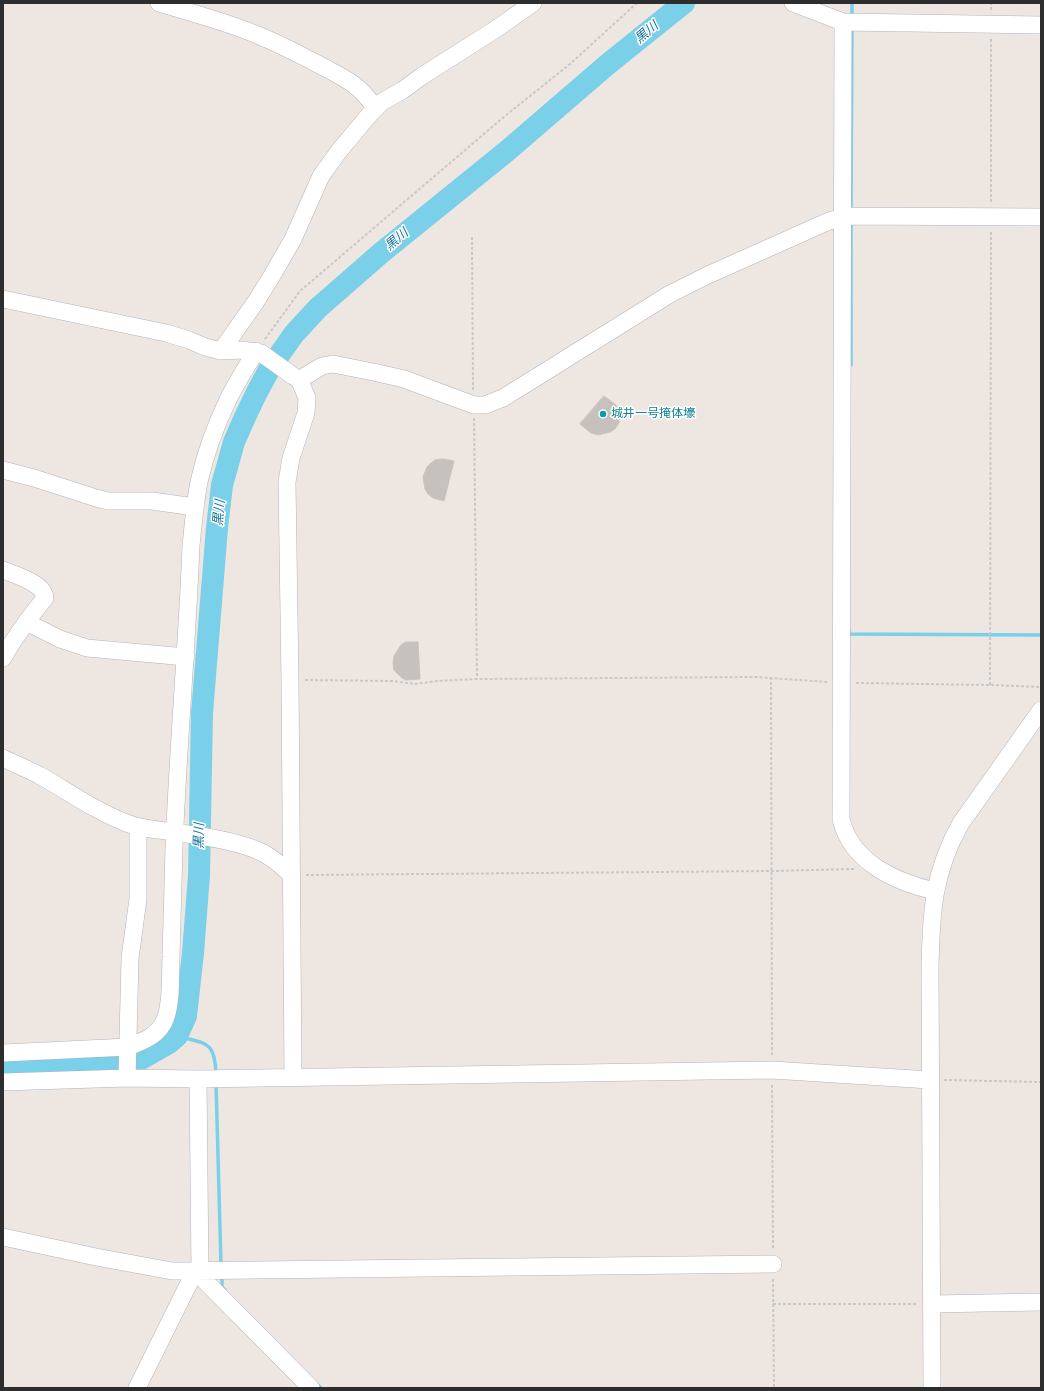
<!DOCTYPE html>
<html>
<head>
<meta charset="utf-8">
<style>
	body { margin:0 }
	#map { position:relative; width:1044px; height:1391px; overflow:hidden; background:#eee7e1; font-family:Poppins,sans-serif }
	canvas { display:block }
	.frame { position:absolute; inset:0; border:4px solid #2d2d2d; pointer-events:none }
</style>
</head>
<body>
<div id="map">
<canvas width="1044" height="1391"></canvas>
<div class="frame"></div>
</div>
<script>
const g = document.querySelector('canvas').getContext('2d');
g.lineJoin = 'round';
function stroke(path, color, width, dash) { g.strokeStyle = color; g.lineWidth = width; g.lineCap = dash ? 'butt' : 'round'; g.setLineDash(dash || []); g.stroke(path); }
function fillPath(path, color) { g.fillStyle = color; g.fill(path, 'evenodd'); }
function label(font, color, halo, rows, align = 'center') {
  g.font = font + ' Poppins,"Noto Sans JP",sans-serif'; g.lineWidth = 3; g.setLineDash([]); g.textBaseline = 'middle'; g.strokeStyle = halo; g.fillStyle = color; for (const [text, x, y, turn = 0] of rows) {
    g.save(); g.translate(x, y); g.rotate((+turn || 0) * Math.PI / 180); g.textAlign = isNaN(turn) ? turn : align; if (halo) g.strokeText(text, 0, 0); g.fillText(text, 0, 0); g.restore();
  }
}
const stream = new Path2D(`
	M 852,17 L 852,3
	M 851,211 L 852,27
	M 851,365 L 851,221
	M 849,631 L 849,634 L 1041,635
	M 177,1036 C 206,1044 215,1040 216,1075
	M 216,1083 L 221,1265
	M 222,1275 L 222,1287 L 225,1290
	M 316,1383 L 321,1388`);
const river = new Path2D(`
	M 3,1064 L 60,1062 L 130,1062 L 141,1059 L 169,1043 L 177,1036 L 186,1016 L 193,953 L 199,875 L 202,713 L 217,528 L 222,485 L 234,442 L 245,417 L 257,392 L 270,368 L 294,334 L 318,308 L 381,253 L 507,151 L 608,64 L 684,3`);
const building = new Path2D(`
	M 604,396 L 616,405 L 619,416 L 619,423 L 615,429 L 610,432 L 598,435 L 591,433 L 580,424 Z
	M 443,459 L 454,461 L 444,501 L 433,498 L 428,494 L 425,489 L 423,477 L 427,467 L 431,463 L 435,460 Z
	M 406,642 L 418,642 L 420,679 L 406,680 L 402,678 L 394,670 L 393,663 L 394,656 L 401,645 Z`);
const path = new Path2D(`
	M 991,10 L 991,3
	M 991,202 L 991,38
	M 472,237 L 473,390
	M 265,339 L 300,291 L 505,116 L 570,64 L 637,3
	M 474,418 L 477,679
	M 771,677 L 772,1056
	M 305,680 L 393,681 L 415,684 L 437,681 L 477,679 L 756,677 L 828,682
	M 856,683 L 990,685 L 1041,687
	M 990,685 L 991,230
	M 306,875 L 772,871 L 855,869
	M 944,1080 L 1041,1082
	M 772,1085 L 773,1250
	M 773,1279 L 774,1388
	M 773,1304 L 918,1304`);
const minor = new Path2D(`
	M 159,3 C 191,13 224,21 255,34 C 276,42 296,53 316,63 C 342,77 359,83 375,108
	M 793,3 L 843,22 L 1041,25
	M 843,22 L 841,819 C 851,862 895,882 935,891
	M 3,299 L 166,333 L 189,340 L 205,347 L 221,351 L 242,350 L 261,353 L 293,376 L 299,379 L 302,378 L 322,366 L 333,364 L 378,373 L 404,379 L 474,405 L 485,405 L 503,398 L 670,294 L 708,275 L 829,221 L 848,216 L 1041,217
	M 221,351 L 255,303 L 273,274 L 293,239 L 321,176 L 339,151 L 370,114 L 382,102 L 403,90 L 422,76 L 496,29 L 533,3
	M 3,470 L 34,478 L 96,498 L 108,501 L 152,501 L 195,507
	M 3,570 C 15,575 44,583 45,598 C 29,618 15,636 3,658
	M 26,622 L 60,639 L 87,648 L 186,657
	M 3,758 C 15,764 27,769 39,775 C 69,792 97,812 129,824 C 146,830 163,830 180,833 C 204,836 245,843 265,854 C 275,860 283,867 291,875
	M 3,1053 L 128,1047 C 144,1041 160,1035 166,1017 C 172,998 170,976 171,957 C 172,920 173,884 174,848 C 178,747 187,646 191,546 C 193,525 195,503 199,482 C 205,455 215,427 227,402 C 235,384 246,368 256,351
	M 293,1077 L 290,680 L 287,482 L 291,458 L 306,413 L 307,398 L 299,379
	M 127,1078 L 130,958 L 138,899 L 138,827
	M 198,1079 L 200,1271 L 204,1280 L 311,1388
	M 3,1082 L 127,1078 L 198,1079 L 772,1070 L 930,1080
	M 3,1237 L 96,1257 L 172,1271 L 773,1264
	M 932,1304 L 1041,1302
	M 137,1388 L 195,1271
	M 932,1388 L 930,968 C 931,913 933,872 961,823 L 1041,710`);
const markers = [
	[603,414,4,"#0f9aa8"]
];
const cultureNames = [
	["城井一号掩体壕",611,414]
];
const waterNames = [
	["黒川",647,33,-40],
	["黒川",397,240,-40],
	["黒川",220,513,-85],
	["黒川",200,836,-89]
];
stroke(stream, '#7ad0e9', 3.5);
stroke(river, '#7ad0e9', 22);
fillPath(building, '#c6c1bd');
stroke(building, '#c9c3ba', 1);
stroke(minor, '#b1b3bc', 18);
stroke(path, '#c8c8c8', 2, [3, 2]);
stroke(minor, '#fff', 17);
for (const [x, y, r, color] of markers) { const dot = new Path2D(); dot.arc(x, y, r, 0, 2 * Math.PI); g.fillStyle = color; g.fill(dot); stroke(dot, '#fff', 1.5); }
label('12px', '#0d838f', '#fff', cultureNames, 'left');
label('italic 13px', '#157199', '#fff', waterNames);
</script>
</body>
</html>
